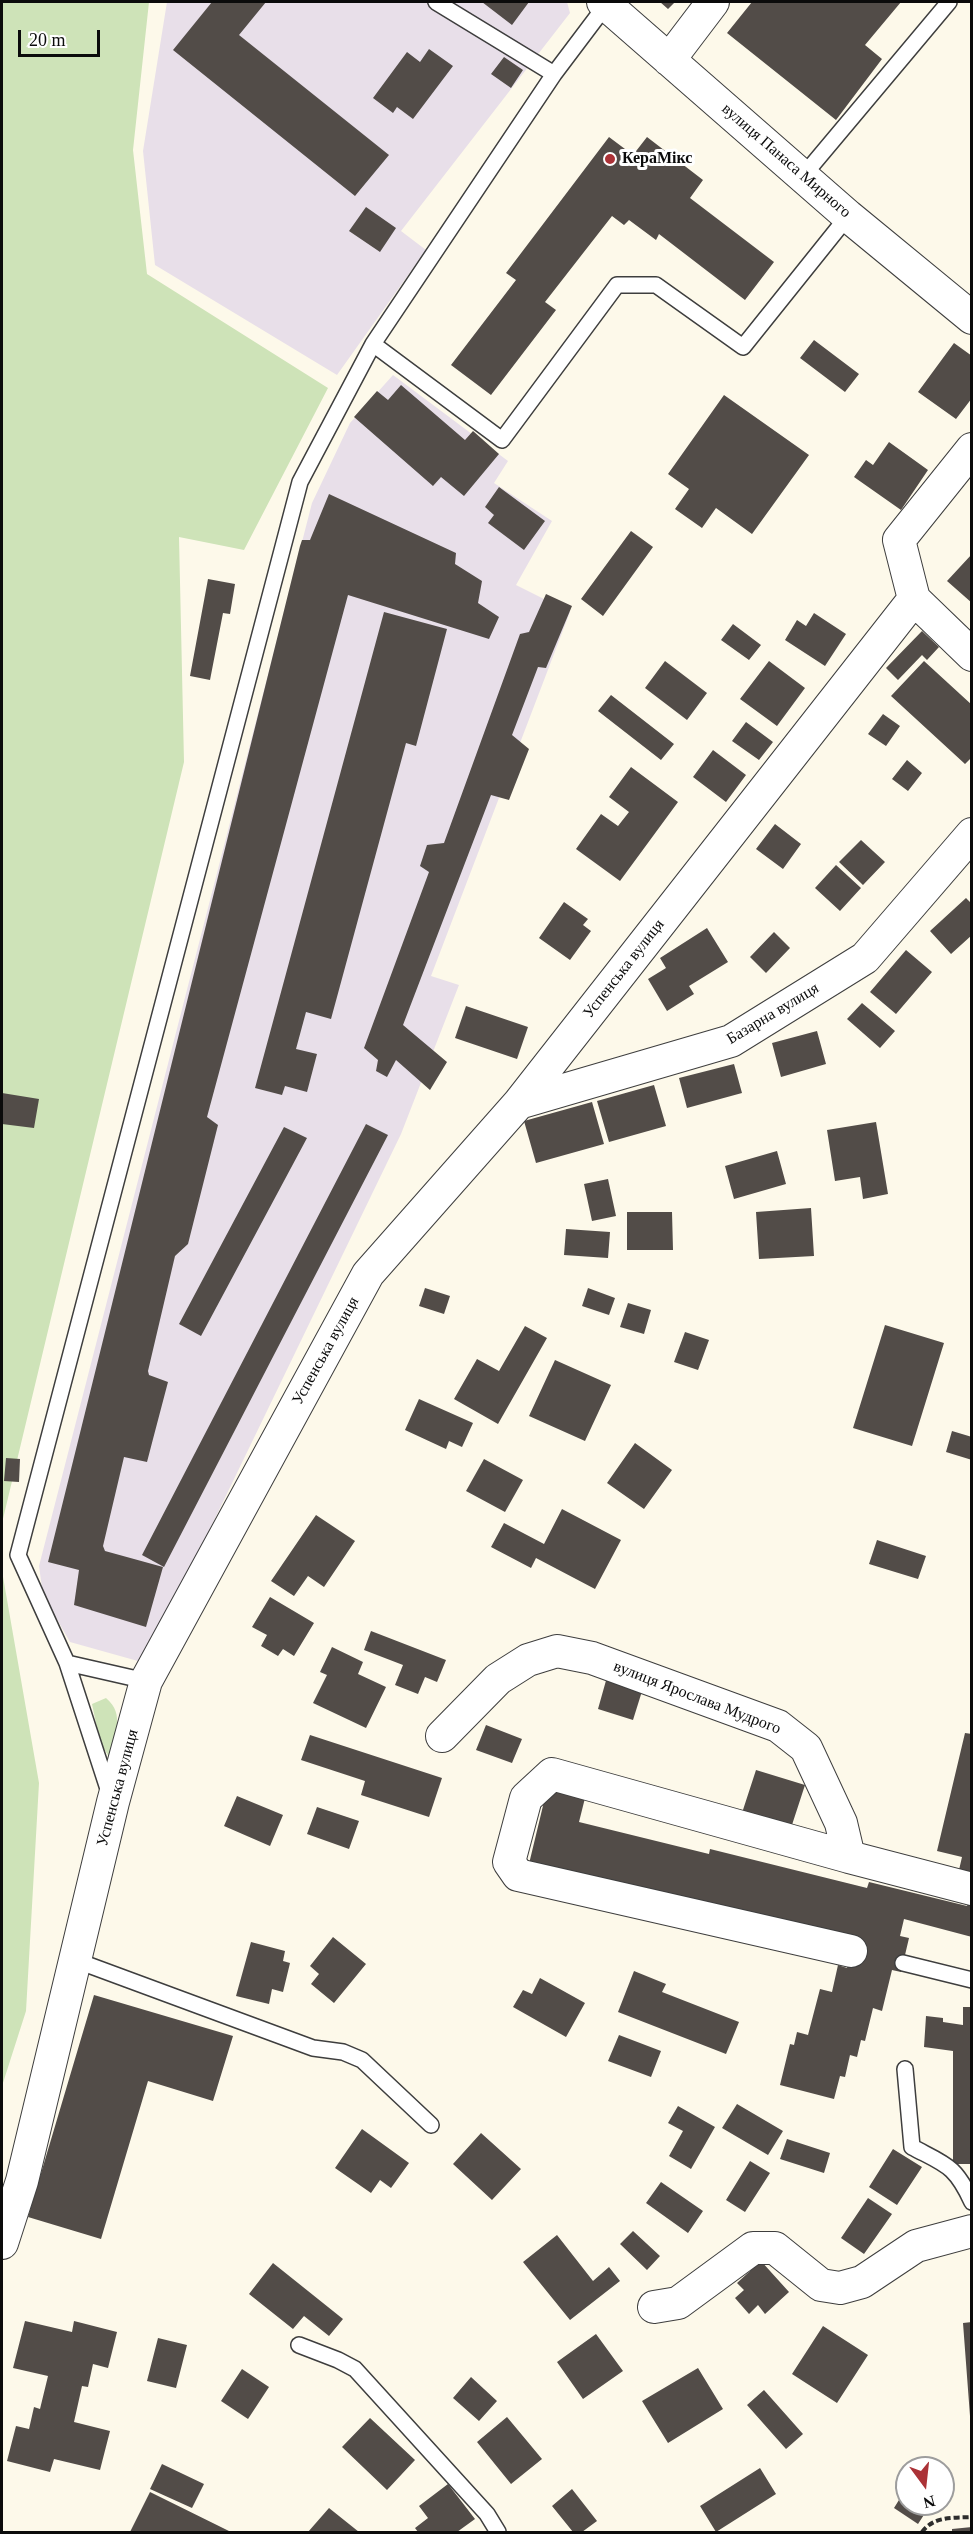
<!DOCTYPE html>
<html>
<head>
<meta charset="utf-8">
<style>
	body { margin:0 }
	#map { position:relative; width:973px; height:2534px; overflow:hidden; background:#fdf9ea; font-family:"Times New Roman",serif }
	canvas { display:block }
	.frame { position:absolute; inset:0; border:3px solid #0b0b0b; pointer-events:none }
	.north { position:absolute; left:895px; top:2456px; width:60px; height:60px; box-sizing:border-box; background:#fff; border:2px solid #9d9d9d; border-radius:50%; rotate:165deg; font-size:16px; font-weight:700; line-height:24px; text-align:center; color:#0b0b0b }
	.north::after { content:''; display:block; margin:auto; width:21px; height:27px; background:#ab3237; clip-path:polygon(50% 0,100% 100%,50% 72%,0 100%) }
	.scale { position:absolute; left:18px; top:30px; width:82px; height:27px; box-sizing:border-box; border:3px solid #0b0b0b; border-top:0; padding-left:8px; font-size:18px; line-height:21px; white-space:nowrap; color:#0b0b0b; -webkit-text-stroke:4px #fff; paint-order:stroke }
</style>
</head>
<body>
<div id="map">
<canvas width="973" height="2534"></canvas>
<div class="frame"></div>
<div class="north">N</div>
<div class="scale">20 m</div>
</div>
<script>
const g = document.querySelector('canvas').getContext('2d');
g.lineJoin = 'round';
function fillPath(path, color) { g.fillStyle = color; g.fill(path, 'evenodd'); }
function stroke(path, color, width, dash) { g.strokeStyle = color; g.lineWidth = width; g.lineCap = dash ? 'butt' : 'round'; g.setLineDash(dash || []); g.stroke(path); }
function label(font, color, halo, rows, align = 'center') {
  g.font = font + ' "Times New Roman",serif'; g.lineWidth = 6; g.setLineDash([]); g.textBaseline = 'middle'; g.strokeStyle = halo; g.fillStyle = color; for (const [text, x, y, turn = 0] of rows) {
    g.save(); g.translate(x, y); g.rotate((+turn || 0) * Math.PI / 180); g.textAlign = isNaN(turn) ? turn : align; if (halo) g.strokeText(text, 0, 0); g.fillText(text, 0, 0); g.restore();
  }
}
const industrial = new Path2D(`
	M 167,2 L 567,2 L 570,13 L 401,231 L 426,250 L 337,375 L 155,265 L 143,151 Z
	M 393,375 L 508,461 L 494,483 L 552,521 L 516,585 L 570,612 L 431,976 L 459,985 L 401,1134 L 145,1663 L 70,1642 L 43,1595 L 39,1566 L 312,503 L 350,423 Z`);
const green = new Path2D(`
	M 2,2 L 149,2 L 133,150 L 147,274 L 328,388 L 244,550 L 179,537 L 184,762 L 2,1523 Z
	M 2,1571 L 39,1783 L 26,2011 L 2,2086 Z
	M 106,1698 C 126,1715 114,1735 109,1757 L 100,1742 L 92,1704 Z`);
const building = new Path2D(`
	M 212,2 L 266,2 L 239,35 L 389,155 L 355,196 L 173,50 Z
	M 482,2 L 529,2 L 512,25 Z
	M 660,2 L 675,2 L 668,9 Z
	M 752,2 L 901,2 L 865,45 L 882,59 L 836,120 L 727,33 Z
	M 429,49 L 453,66 L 413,119 L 397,107 L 393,113 L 373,98 L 407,52 L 420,62 Z
	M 504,57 L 523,70 L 511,88 L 491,74 Z
	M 609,137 L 633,155 L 647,137 L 703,180 L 690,198 L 774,262 L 745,300 L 659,234 L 656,240 L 629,220 L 624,225 L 612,216 L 545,302 L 556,310 L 491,395 L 451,365 L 516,280 L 506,273 Z
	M 366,207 L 396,228 L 380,252 L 349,231 Z
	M 814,340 L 859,374 L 845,392 L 800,358 Z
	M 954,343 L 972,356 L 972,398 L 956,419 L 918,392 Z
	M 401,385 L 465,440 L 473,431 L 499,454 L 464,496 L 441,477 L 433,486 L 354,417 L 377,391 L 388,400 Z
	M 724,395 L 809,455 L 752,534 L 716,508 L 702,528 L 675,509 L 689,489 L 668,474 Z
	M 889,442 L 928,470 L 901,510 L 854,477 L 866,460 L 873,465 Z
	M 499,487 L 545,521 L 524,550 L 488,523 L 494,515 L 485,507 Z
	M 329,494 L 456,553 L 455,564 L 482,581 L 478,603 L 499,617 L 489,639 L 348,595 L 207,1117 L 218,1125 L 188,1244 L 175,1256 L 148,1371 L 149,1375 L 168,1382 L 153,1439 L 147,1462 L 124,1457 L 103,1546 L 105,1551 L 163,1567 L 146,1627 L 74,1605 L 79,1570 L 48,1562 L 300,546 L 302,540 L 310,540 Z
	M 631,531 L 653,547 L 603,616 L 581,599 Z
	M 972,554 L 972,603 L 947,581 Z
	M 208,579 L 235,584 L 230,614 L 223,613 L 210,680 L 190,676 Z
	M 546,594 L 572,606 L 546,668 L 538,667 L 512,735 L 529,749 L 509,800 L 491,795 L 403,1025 L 447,1062 L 430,1090 L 396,1060 L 387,1077 L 376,1071 L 378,1060 L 364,1048 L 429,872 L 420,866 L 427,845 L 444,843 L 520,634 L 529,632 Z
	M 384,612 L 447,629 L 416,746 L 406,743 L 331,1019 L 306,1012 L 296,1049 L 317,1054 L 307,1092 L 285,1086 L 282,1095 L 255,1088 Z
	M 814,613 L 846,634 L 825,666 L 785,640 L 797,620 L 806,626 Z
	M 733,624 L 761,645 L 749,660 L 721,640 Z
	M 922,631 L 939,647 L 927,660 L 922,655 L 898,680 L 886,668 Z
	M 665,661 L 707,693 L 687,720 L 645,688 Z
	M 769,661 L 805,688 L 777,726 L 740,699 Z
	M 924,661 L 972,705 L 972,757 L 965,764 L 891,696 Z
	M 611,695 L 674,744 L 661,760 L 598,711 Z
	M 883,714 L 900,726 L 886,746 L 868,734 Z
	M 746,722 L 773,742 L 759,760 L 732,741 Z
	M 713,750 L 746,775 L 726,802 L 693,777 Z
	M 907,760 L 922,773 L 908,791 L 892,779 Z
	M 631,767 L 678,802 L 620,881 L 576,849 L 601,814 L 618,826 L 629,812 L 609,797 Z
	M 775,824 L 801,844 L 783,869 L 756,849 Z
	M 861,840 L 885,862 L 863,885 L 839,862 Z
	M 836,865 L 861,888 L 840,911 L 815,888 Z
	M 966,898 L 972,904 L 972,935 L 951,954 L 930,931 Z
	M 564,902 L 588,919 L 583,925 L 591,931 L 570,960 L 539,938 Z
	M 707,928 L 728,962 L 689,986 L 694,994 L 667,1011 L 648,979 L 666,968 L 660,958 Z
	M 774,932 L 790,948 L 766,973 L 750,957 Z
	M 906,950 L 932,972 L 896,1014 L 870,992 Z
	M 862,1003 L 895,1031 L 880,1048 L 847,1019 Z
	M 466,1006 L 528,1027 L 517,1059 L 455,1038 Z
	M 817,1031 L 826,1064 L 781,1077 L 772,1043 Z
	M 734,1064 L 742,1093 L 687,1108 L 679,1078 Z
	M 654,1085 L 666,1126 L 609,1142 L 597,1101 Z
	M 2,1093 L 39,1099 L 34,1128 L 2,1124 Z
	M 592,1102 L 604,1144 L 536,1163 L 524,1121 Z
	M 876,1122 L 888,1194 L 863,1199 L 860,1177 L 835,1181 L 827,1130 Z
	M 366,1124 L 388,1135 L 164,1567 L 142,1555 Z
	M 284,1127 L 307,1138 L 201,1336 L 179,1324 Z
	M 777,1151 L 786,1184 L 734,1199 L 725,1166 Z
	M 608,1179 L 616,1216 L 592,1221 L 584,1184 Z
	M 811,1208 L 814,1256 L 759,1259 L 756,1212 Z
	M 627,1212 L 672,1212 L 673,1250 L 627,1250 Z
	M 566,1229 L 610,1232 L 608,1258 L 564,1255 Z
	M 425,1288 L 450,1296 L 444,1314 L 419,1306 Z
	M 588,1288 L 615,1298 L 609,1315 L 582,1306 Z
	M 628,1303 L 651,1310 L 644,1334 L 620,1327 Z
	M 885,1325 L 944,1343 L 912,1446 L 853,1428 Z
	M 525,1326 L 547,1338 L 498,1424 L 454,1399 L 477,1359 L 499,1371 Z
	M 685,1332 L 709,1340 L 698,1370 L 674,1362 Z
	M 555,1360 L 611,1385 L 585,1441 L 529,1416 Z
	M 419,1399 L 473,1423 L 462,1447 L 449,1441 L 446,1449 L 405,1430 Z
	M 952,1431 L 972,1437 L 972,1460 L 946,1452 Z
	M 635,1443 L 672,1470 L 644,1509 L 607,1483 Z
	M 6,1458 L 20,1459 L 19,1482 L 4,1481 Z
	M 484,1459 L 523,1480 L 505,1512 L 466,1491 Z
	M 562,1509 L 621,1540 L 595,1589 L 536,1558 L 531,1568 L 491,1547 L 504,1523 L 544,1544 Z
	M 316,1515 L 355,1541 L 324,1587 L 308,1576 L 294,1596 L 271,1581 Z
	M 877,1540 L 926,1556 L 918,1579 L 869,1564 Z
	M 270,1597 L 314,1623 L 294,1656 L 283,1649 L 278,1656 L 261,1646 L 267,1635 L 252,1627 Z
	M 371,1631 L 446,1660 L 437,1682 L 425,1677 L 418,1694 L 395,1685 L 403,1665 L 364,1650 Z
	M 332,1647 L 363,1662 L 358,1674 L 386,1687 L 366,1728 L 313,1703 L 327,1675 L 320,1672 Z
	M 607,1677 L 643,1688 L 633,1720 L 598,1709 Z
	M 486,1725 L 522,1739 L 512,1763 L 476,1750 Z
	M 965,1733 L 972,1734 L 972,1873 L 959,1870 L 962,1857 L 937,1851 Z
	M 310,1735 L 442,1778 L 429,1817 L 361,1795 L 365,1781 L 301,1760 Z
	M 756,1770 L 805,1785 L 790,1831 L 741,1816 Z
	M 548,1785 L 586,1794 L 579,1822 L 709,1854 L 710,1849 L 867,1888 L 869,1882 L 967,1906 L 972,1893 L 972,1937 L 904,1919 L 900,1936 L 909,1938 L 901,1972 L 892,1970 L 882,2011 L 873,2008 L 865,2041 L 861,2040 L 857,2057 L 850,2055 L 845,2077 L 840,2076 L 834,2099 L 780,2085 L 790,2044 L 794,2045 L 797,2032 L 808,2035 L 820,1989 L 832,1992 L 838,1965 L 847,1968 L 854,1940 L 528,1868 Z
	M 237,1796 L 283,1815 L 270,1846 L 224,1826 Z
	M 317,1807 L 359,1821 L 349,1849 L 307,1834 Z
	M 333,1937 L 366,1964 L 334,2003 L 311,1984 L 319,1974 L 310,1966 Z
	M 251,1942 L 285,1951 L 283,1961 L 290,1963 L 283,1992 L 272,1989 L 269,2004 L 236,1996 Z
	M 634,1971 L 666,1984 L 662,1992 L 739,2022 L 726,2054 L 618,2012 Z
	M 540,1978 L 585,2003 L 566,2037 L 513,2007 L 523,1990 L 532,1994 Z
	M 94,1995 L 233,2036 L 213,2101 L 148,2081 L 101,2239 L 28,2217 Z
	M 963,2007 L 972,2007 L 972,2164 L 953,2164 L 953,2051 L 924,2047 L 926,2016 L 943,2018 L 943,2022 L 963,2025 Z
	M 619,2035 L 661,2051 L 651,2077 L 608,2061 Z
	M 737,2104 L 783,2131 L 768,2155 L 722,2128 Z
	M 678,2106 L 715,2127 L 691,2169 L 669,2156 L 683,2131 L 668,2123 Z
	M 362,2129 L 409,2163 L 391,2188 L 380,2180 L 371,2193 L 335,2168 Z
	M 481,2133 L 521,2169 L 492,2200 L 453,2164 Z
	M 787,2139 L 830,2153 L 824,2173 L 780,2159 Z
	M 893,2149 L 922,2167 L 897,2205 L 869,2187 Z
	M 750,2161 L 770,2173 L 745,2212 L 726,2200 Z
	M 661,2182 L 703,2211 L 688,2233 L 646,2203 Z
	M 868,2198 L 892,2214 L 864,2254 L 841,2238 Z
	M 633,2231 L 660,2256 L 647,2270 L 620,2244 Z
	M 557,2235 L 593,2281 L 609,2267 L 620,2281 L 570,2320 L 523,2262 Z
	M 761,2261 L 789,2292 L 765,2314 L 758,2305 L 749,2314 L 735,2298 L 744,2290 L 737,2283 Z
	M 273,2263 L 343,2319 L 329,2336 L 304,2316 L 293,2329 L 249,2294 Z
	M 25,2321 L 72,2332 L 74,2321 L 117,2332 L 108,2368 L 93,2364 L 88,2387 L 82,2386 L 74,2422 L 110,2431 L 100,2470 L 54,2459 L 50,2472 L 7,2461 L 16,2426 L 29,2429 L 34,2407 L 40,2409 L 48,2376 L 13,2368 Z
	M 972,2322 L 972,2416 L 970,2416 L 963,2323 Z
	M 823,2326 L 868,2355 L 837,2403 L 792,2374 Z
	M 596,2334 L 623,2371 L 583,2399 L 557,2362 Z
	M 158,2338 L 187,2345 L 176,2388 L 147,2381 Z
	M 698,2368 L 723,2409 L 668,2443 L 642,2401 Z
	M 242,2369 L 269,2387 L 248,2419 L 221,2401 Z
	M 471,2377 L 497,2401 L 479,2421 L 453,2398 Z
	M 764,2390 L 803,2434 L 786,2449 L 747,2405 Z
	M 507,2417 L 542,2459 L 511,2484 L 477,2442 Z
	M 370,2418 L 415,2460 L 387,2490 L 342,2447 Z
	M 162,2464 L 204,2484 L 192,2508 L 150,2489 Z
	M 760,2468 L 776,2494 L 716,2532 L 700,2506 Z
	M 448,2484 L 475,2519 L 457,2532 L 418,2532 L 415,2528 L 428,2518 L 419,2506 Z
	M 907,2487 L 907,2504 L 931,2504 L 918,2524 L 894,2508 Z
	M 572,2489 L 597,2521 L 582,2532 L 573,2532 L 552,2506 Z
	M 150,2492 L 231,2532 L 130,2532 Z
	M 329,2508 L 359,2532 L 308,2532 Z
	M 972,2527 L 972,2532 L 952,2532 L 952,2529 Z`);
const path = new Path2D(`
	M 922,2532 C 934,2516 952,2518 972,2517`);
const service = new Path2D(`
	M 436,2 L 554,74
	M 803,176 L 949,2
	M 373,344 L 502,440 L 617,285 L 656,285 L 743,347 L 848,216
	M 67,1663 L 146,1681
	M 110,1795 L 67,1663 L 18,1555 L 300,482 L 373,344 L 554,74 L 606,5
	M 75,1960 L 313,2048 L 343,2052 L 362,2060 L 431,2125
	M 903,1963 L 972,1980
	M 905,2069 L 912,2147 C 946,2165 955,2165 972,2202
	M 299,2345 L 338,2360 L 355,2369 L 487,2514 L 498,2532`);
const minor = new Path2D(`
	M 603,2 L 848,216 L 972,318
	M 669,60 L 713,2
	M 972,449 L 899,540 L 914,599 L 972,655
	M 519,1103 L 731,1041 L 865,958 L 972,834
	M 442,1736 L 498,1679 L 528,1660 L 557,1651 L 592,1658 L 778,1726 L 806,1748 L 841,1823 L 849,1857 L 972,1889
	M 849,1857 L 552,1774 L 526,1798 L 509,1862 L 518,1875 L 851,1951
	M 2,2243 L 22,2181 L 113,1802 L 146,1681 L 368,1274 L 519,1103 L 914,599
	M 654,2307 L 678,2303 L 753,2248 L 775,2248 L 821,2285 L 840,2288 L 862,2282 L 916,2246 L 972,2231`);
const markers = [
	[610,159,6,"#ab3237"]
];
const poiNames = [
	["КераМікс",622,159]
];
const streetNames = [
	["вулиця Панаса Мирного",786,161,41],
	["Успенська вулиця",624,969,-52],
	["Базарна вулиця",773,1014,-31],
	["Успенська вулиця",326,1351,-61],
	["вулиця Ярослава Мудрого",697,1698,21],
	["Успенська вулиця",118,1788,-75]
];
fillPath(industrial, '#e8dfe9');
fillPath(green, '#cee3b8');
fillPath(building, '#524c48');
stroke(service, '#3e3e3e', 18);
stroke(minor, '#3e3e3e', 34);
stroke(path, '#2d2d2d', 4, [6, 3]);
stroke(service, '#fff', 15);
stroke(minor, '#fff', 32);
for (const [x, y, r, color] of markers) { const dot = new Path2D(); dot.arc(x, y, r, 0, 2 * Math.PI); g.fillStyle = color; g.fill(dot); stroke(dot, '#fff', 2); }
label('bold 16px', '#0b0b0b', '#fff', poiNames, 'left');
label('16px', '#0b0b0b', '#fff', streetNames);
</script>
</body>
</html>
